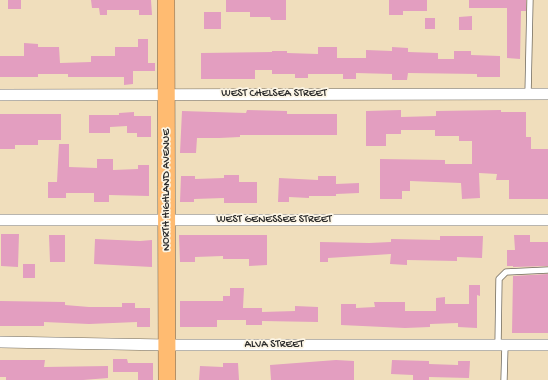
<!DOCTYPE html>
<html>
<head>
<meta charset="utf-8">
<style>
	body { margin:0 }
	canvas { display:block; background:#f0debc }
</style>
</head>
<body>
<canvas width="548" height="380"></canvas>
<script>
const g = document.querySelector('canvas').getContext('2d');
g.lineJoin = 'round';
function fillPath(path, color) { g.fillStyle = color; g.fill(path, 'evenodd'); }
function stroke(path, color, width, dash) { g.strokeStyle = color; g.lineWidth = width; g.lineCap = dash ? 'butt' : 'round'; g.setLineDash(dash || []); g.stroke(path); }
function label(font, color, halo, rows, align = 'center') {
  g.font = font + ' "Gochi Hand",sans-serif'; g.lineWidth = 3.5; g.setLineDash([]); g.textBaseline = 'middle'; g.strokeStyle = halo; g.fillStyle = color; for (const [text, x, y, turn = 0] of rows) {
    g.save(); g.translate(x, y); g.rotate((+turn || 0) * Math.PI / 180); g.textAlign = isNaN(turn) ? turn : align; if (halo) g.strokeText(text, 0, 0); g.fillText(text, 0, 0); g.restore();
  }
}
const building = new Path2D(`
	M 8,0 L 21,0 L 21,9 L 8,9 Z
	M 91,0 L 151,0 L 152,15 L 139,15 L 139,10 L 107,10 L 107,15 L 100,15 L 99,8 L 92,8 Z
	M 226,0 L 286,0 L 286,20 L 271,20 L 270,17 L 250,17 L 250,12 L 226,12 Z
	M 389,0 L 427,0 L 427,11 L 403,11 L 403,15 L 389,15 Z
	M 469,0 L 526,0 L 526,11 L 521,11 L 520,59 L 507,58 L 507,8 L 469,8 Z
	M 204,12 L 221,12 L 221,29 L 204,29 Z
	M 472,16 L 472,30 L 459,30 L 459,17 Z
	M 425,18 L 435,18 L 435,29 L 425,29 Z
	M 138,39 L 148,39 L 148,63 L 155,63 L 155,71 L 133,71 L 133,84 L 124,85 L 124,77 L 68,77 L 68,74 L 38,74 L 38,77 L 0,77 L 0,56 L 24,56 L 24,43 L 38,44 L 38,47 L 59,47 L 60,63 L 91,62 L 91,56 L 115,56 L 115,47 L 138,47 Z
	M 318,47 L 337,47 L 337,58 L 366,58 L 366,50 L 392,51 L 392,47 L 408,48 L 408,52 L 438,53 L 438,59 L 454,59 L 454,51 L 471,51 L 471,55 L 500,56 L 500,77 L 477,77 L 477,74 L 408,73 L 407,80 L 392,80 L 392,74 L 356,73 L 356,79 L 343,79 L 343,74 L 308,74 L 308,78 L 295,78 L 295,74 L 272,74 L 272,70 L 255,70 L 255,79 L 201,79 L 201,53 L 272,52 L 272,51 L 287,51 L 287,53 L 318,54 Z
	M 247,110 L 287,111 L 287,114 L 337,114 L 337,135 L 240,135 L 240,137 L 219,138 L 197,138 L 196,153 L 180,153 L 182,111 L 246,113 Z
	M 401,110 L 401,117 L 436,116 L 436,111 L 501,110 L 501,112 L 526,112 L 526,137 L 531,137 L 531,149 L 548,149 L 548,199 L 509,199 L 509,180 L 496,180 L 497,174 L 479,173 L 480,198 L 462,199 L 461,183 L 410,181 L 410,191 L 402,191 L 402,199 L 380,199 L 380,159 L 445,160 L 445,164 L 472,164 L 472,141 L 459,141 L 459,136 L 435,136 L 435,130 L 401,130 L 401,134 L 386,134 L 386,146 L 366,146 L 366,111 Z
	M 134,112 L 134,116 L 151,116 L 151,137 L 137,137 L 137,133 L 127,133 L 127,126 L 110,127 L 110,133 L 89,133 L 89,115 L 119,115 L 119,113 Z
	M 0,114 L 61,114 L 61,140 L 38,140 L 38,145 L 15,145 L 15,149 L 0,149 Z
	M 59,144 L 69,144 L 69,167 L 97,168 L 97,159 L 113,159 L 113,170 L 138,169 L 138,165 L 149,165 L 149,196 L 109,195 L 109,202 L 94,202 L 94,193 L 66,193 L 66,198 L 48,198 L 48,182 L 57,182 Z
	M 224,175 L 239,175 L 239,182 L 257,182 L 257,203 L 224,203 L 224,198 L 194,199 L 194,202 L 180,202 L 181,176 L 195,176 L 195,179 L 224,178 Z
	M 318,176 L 336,176 L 336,184 L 359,183 L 359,193 L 336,194 L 336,196 L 309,196 L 309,198 L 289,197 L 289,202 L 278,202 L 279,178 L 318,180 Z
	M 1,234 L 19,234 L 18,267 L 1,266 Z
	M 49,235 L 65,235 L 65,262 L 50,262 Z
	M 179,235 L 267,235 L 267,265 L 249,266 L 249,259 L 223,259 L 223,256 L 195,257 L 195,262 L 180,262 Z
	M 514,235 L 530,235 L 530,242 L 548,242 L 548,266 L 513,267 L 513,266 L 507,266 L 507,250 L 515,250 Z
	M 440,236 L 483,236 L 482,258 L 457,257 L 457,261 L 407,260 L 407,265 L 390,264 L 391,254 L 328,258 L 328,262 L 320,262 L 320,242 L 369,243 L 391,242 L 391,239 L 440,240 Z
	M 95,239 L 140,241 L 152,240 L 152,267 L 94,264 Z
	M 23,264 L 35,264 L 35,278 L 23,278 Z
	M 548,274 L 548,333 L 512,333 L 513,276 Z
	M 469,285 L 480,285 L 480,296 L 477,295 L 477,328 L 458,327 L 458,323 L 430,324 L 430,327 L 405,328 L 341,325 L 341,304 L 356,304 L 356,308 L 375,307 L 374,302 L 405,302 L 405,311 L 436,311 L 436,298 L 445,297 L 445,304 L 469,304 Z
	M 230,288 L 244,288 L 243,308 L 262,308 L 262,312 L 295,311 L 295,306 L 318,307 L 318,322 L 262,321 L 262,325 L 246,325 L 246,320 L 217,320 L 217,327 L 180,327 L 180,301 L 223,301 L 223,296 L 230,296 Z
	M 0,301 L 65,302 L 65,305 L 89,307 L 122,307 L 122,303 L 135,303 L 135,308 L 150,308 L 150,327 L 137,327 L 137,322 L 89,324 L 44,322 L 44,326 L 0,326 Z
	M 113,359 L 127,359 L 128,363 L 153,363 L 153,380 L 138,380 L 138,372 L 113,372 Z
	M 0,360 L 45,360 L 44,367 L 108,366 L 108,378 L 83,380 L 6,380 L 6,377 L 0,377 Z
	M 336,360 L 354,361 L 354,380 L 271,380 L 270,365 Z
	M 392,360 L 429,361 L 429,364 L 458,365 L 458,361 L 470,361 L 469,378 L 429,377 L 429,380 L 413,380 L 413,375 L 391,374 Z
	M 223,363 L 238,363 L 239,380 L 199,380 L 200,366 L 223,367 Z`);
const service = new Path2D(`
	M 528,94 L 530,0
	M 498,345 L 499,279 L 506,272 L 548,270
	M 504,380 L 505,345`);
const minor = new Path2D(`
	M 0,95 L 548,94
	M 0,220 L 548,220
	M 0,342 L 167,345 L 548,345`);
const primary = new Path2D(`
	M 166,0 L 167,380`);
const streetNames = [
	["WEST CHELSEA STREET",274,94],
	["NORTH HIGHLAND AVENUE",167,190,-90],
	["WEST GENESSEE STREET",274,220],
	["ALVA STREET",274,345]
];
fillPath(building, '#e39ec0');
stroke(service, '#706a5e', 7);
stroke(minor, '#706a5e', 12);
stroke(primary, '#706a5e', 18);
stroke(service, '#fff', 5.5);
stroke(minor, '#fff', 11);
stroke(primary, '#ffbb71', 17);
label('11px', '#2b2b2b', '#fcf5e5', streetNames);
</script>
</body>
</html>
